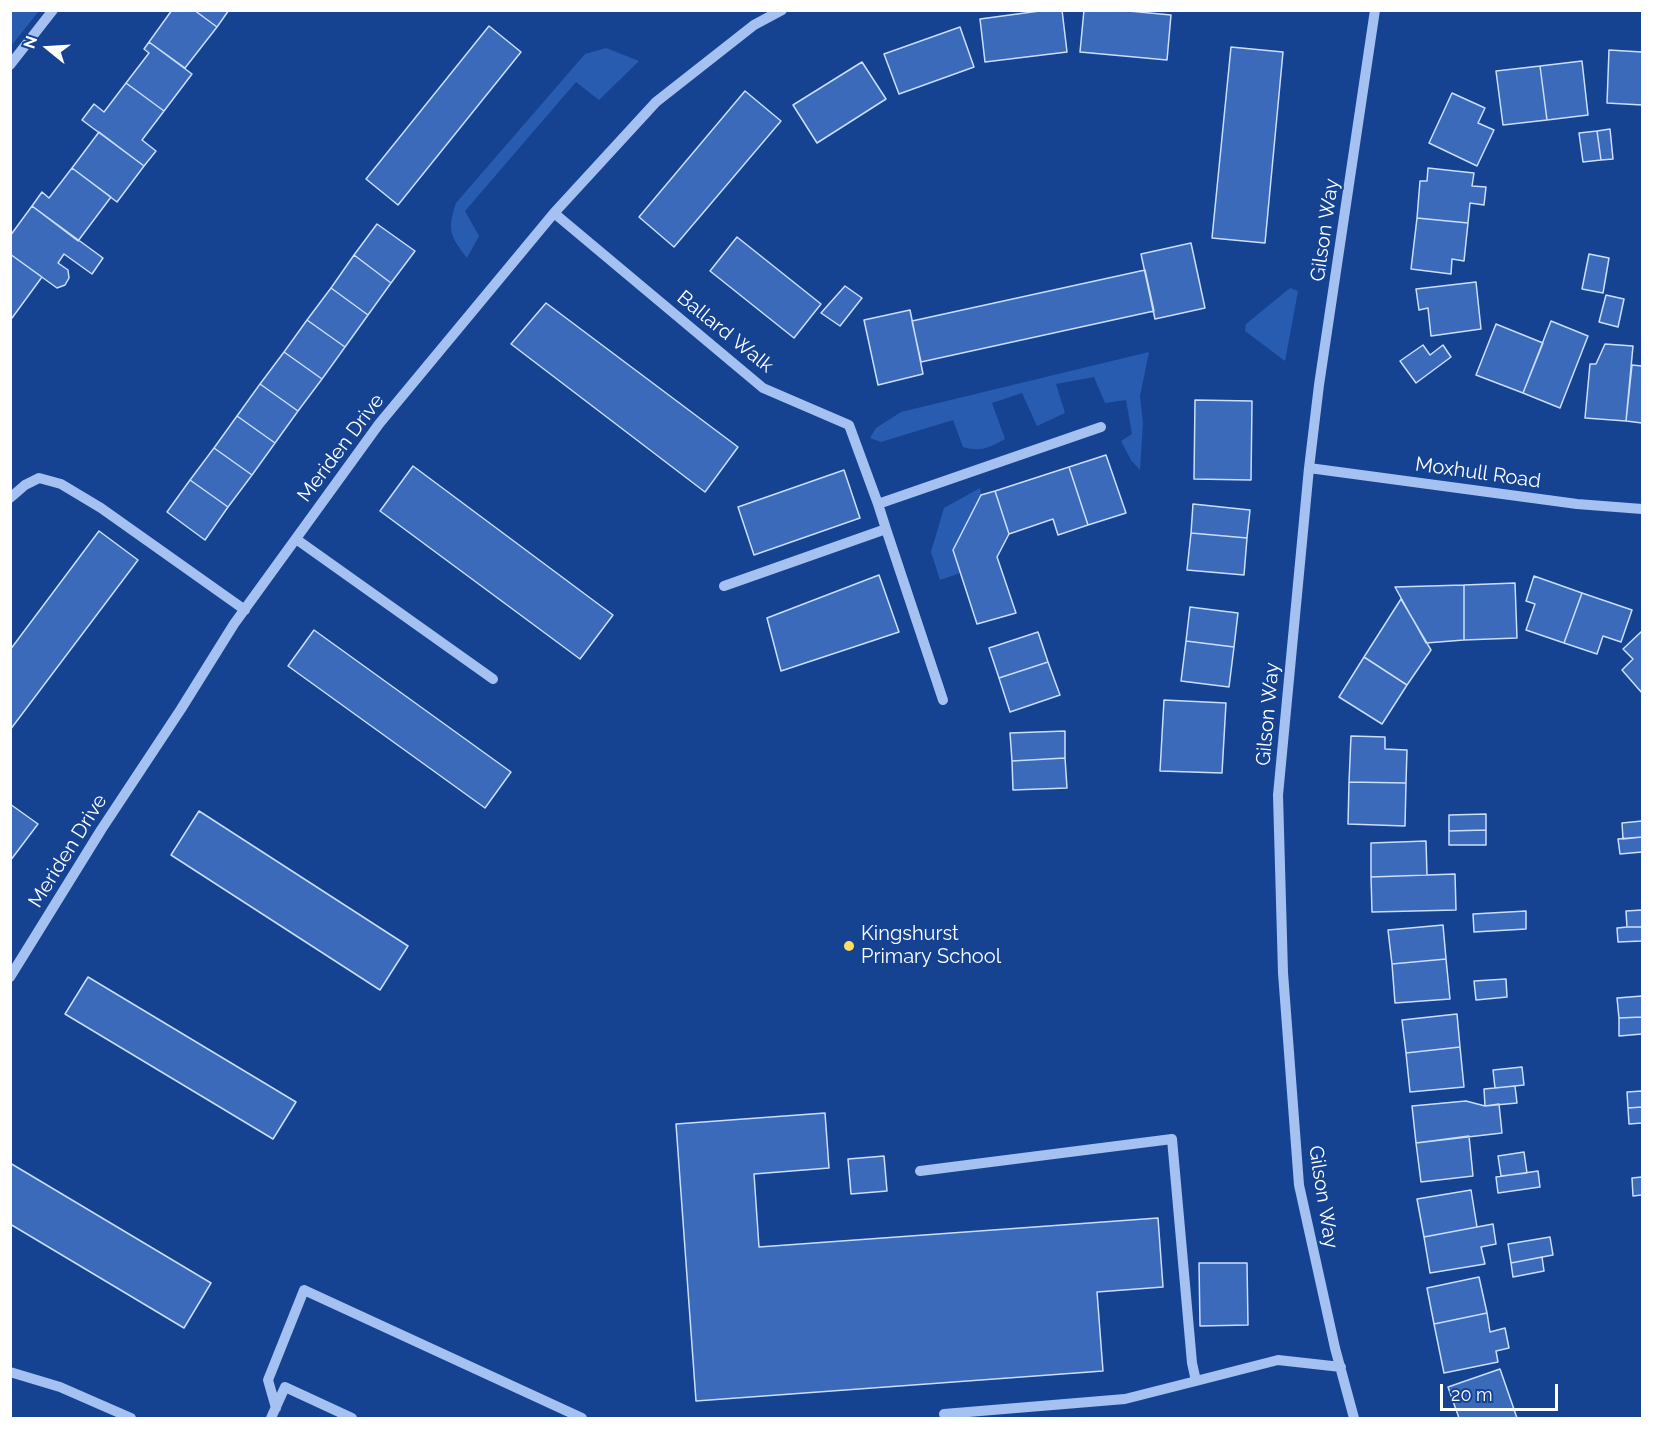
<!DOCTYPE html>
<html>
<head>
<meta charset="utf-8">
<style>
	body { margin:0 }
	#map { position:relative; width:1653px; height:1429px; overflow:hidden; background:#154392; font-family:Raleway,sans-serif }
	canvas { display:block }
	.frame { position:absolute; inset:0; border:12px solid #fff; pointer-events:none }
	.north { position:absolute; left:18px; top:18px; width:60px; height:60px; -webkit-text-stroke:4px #154392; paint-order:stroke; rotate:288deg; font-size:16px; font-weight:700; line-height:24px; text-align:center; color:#fff }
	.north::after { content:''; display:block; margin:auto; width:21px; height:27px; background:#fff; clip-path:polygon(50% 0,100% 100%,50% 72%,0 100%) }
	.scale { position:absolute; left:1440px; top:1384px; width:118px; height:27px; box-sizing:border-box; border:3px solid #fff; border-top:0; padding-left:8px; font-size:18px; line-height:21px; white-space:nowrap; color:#fff; -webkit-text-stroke:4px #154392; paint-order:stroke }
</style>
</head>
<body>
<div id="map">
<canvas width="1653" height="1429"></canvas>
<div class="frame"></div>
<div class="north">N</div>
<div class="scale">20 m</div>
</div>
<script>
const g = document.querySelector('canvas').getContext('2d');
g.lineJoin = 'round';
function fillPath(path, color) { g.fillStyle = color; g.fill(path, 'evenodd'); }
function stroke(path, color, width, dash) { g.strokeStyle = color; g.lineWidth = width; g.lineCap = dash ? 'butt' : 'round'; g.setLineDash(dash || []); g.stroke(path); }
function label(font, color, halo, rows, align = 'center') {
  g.font = font + ' Raleway,sans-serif'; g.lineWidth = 4.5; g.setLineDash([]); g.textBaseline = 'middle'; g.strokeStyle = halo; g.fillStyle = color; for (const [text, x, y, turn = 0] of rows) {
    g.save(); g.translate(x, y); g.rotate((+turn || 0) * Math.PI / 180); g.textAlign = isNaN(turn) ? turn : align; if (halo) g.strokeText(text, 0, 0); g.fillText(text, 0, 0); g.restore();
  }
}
const green = new Path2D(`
	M 11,10 L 39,11 L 11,46 L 10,11 Z
	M 606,48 L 639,61 L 599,100 L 576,82 L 465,211 L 479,236 L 467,258 C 450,236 447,230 456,203 L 585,54 Z
	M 1290,288 L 1298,291 L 1285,361 L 1245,331 L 1246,324 Z
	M 1149,352 L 1140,396 L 1143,423 L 1140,470 L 1131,460 L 1121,441 L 1132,434 L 1126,400 L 1105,403 L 1094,377 L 1056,384 L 1065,413 L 1037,426 L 1022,393 L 992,403 L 1005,439 C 989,448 981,452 963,447 L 953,420 L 881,442 L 870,438 L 876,428 L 901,412 Z
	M 980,488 L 981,495 L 953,550 L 960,573 L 940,580 L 931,552 L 944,508 Z`);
const building = new Path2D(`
	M 172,10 L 194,10 L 217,27 L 185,68 L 149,42 Z
	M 194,10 L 229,10 L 217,27 Z
	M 1047,10 L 1062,10 L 1067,52 L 985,62 L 980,19 Z
	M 1084,10 L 1118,10 L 1171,15 L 1167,60 L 1080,52 Z
	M 489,26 L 521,52 L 398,205 L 366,179 Z
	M 960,27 L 974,67 L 899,94 L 884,54 Z
	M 149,42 L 192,74 L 164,111 L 126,83 L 149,53 L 144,49 Z
	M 1231,47 L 1283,52 L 1265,243 L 1212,238 Z
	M 1609,50 L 1642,52 L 1642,105 L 1607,103 Z
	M 1582,61 L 1588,115 L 1547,120 L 1540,66 Z
	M 862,62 L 886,99 L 817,143 L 793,105 Z
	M 1540,66 L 1547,120 L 1503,125 L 1496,71 Z
	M 126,83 L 164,111 L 142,140 L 156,151 L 144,166 L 82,120 L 94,104 L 104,112 Z
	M 745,91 L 781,121 L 674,247 L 639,217 Z
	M 1452,93 L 1485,108 L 1478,123 L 1494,130 L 1477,166 L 1429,143 Z
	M 1610,129 L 1613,159 L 1601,160 L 1597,131 Z
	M 1597,131 L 1601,160 L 1583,162 L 1579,133 Z
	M 99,132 L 144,166 L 117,202 L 72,168 Z
	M 72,168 L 111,197 L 78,241 L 32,206 L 42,192 L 49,198 Z
	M 1428,168 L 1474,173 L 1472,186 L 1486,187 L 1484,205 L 1470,203 L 1468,223 L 1417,218 L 1420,181 L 1427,181 Z
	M 32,206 L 103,258 L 92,274 L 64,254 L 58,263 L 68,270 L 69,278 L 65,285 L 57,288 L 10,254 L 10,236 Z
	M 1417,218 L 1468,223 L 1464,261 L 1452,259 L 1451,274 L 1411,269 Z
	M 377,224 L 415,251 L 391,283 L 354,255 Z
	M 737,237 L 821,304 L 794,338 L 710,271 Z
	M 1191,243 L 1205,308 L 1155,319 L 1141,254 Z
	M 10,254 L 42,277 L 12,318 L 10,316 Z
	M 1589,254 L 1609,258 L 1603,293 L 1582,289 Z
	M 354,255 L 391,283 L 368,315 L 331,288 Z
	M 1145,270 L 1154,311 L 921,362 L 912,321 Z
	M 1476,282 L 1481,329 L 1431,336 L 1428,308 L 1419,310 L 1416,289 Z
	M 845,286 L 862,298 L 840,326 L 821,313 Z
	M 331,288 L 368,315 L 345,347 L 307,320 Z
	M 1606,295 L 1624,299 L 1618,327 L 1599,322 Z
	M 546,303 L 738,447 L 705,492 L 511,344 Z
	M 910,310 L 923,374 L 878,385 L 864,320 Z
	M 307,320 L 345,347 L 322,379 L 284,352 Z
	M 1551,321 L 1588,336 L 1560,408 L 1523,393 Z
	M 1496,324 L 1543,343 L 1523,393 L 1476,375 Z
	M 1605,344 L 1633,346 L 1626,421 L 1585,418 L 1590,364 L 1596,364 Z
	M 1423,345 L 1430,355 L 1443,345 L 1451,357 L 1416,383 L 1400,361 Z
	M 284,352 L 322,379 L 298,411 L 260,384 Z
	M 1632,365 L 1642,366 L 1642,423 L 1626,421 Z
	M 260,384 L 298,411 L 275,443 L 237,416 Z
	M 1195,400 L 1252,401 L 1251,480 L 1194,479 Z
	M 237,416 L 275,443 L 252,475 L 214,448 Z
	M 214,448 L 252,475 L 228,507 L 190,480 Z
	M 1106,455 L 1126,513 L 1088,525 L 1069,467 Z
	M 413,466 L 613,615 L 580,659 L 380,511 Z
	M 1069,467 L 1088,525 L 1058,535 L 1053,519 L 1009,534 L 995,491 Z
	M 844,470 L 860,518 L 754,555 L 738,507 Z
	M 190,480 L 228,507 L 205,540 L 167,512 Z
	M 995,491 L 1009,534 L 997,557 L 1016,613 L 977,624 L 953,550 L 981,495 Z
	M 1193,504 L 1250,510 L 1247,538 L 1191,533 Z
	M 99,531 L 138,560 L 10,730 L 10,650 Z
	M 1191,533 L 1247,538 L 1244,575 L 1187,570 Z
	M 879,575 L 899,632 L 781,671 L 767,618 Z
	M 1534,576 L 1582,593 L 1564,643 L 1526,630 L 1535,604 L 1526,601 Z
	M 1515,583 L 1517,638 L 1464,640 L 1464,585 Z
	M 1464,585 L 1464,640 L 1426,643 L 1395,587 Z
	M 1582,593 L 1632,610 L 1621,642 L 1603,636 L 1597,654 L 1564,643 Z
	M 1401,599 L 1431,650 L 1407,685 L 1364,657 Z
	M 1190,607 L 1238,613 L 1234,647 L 1186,641 Z
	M 314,630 L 511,772 L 485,808 L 288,666 Z
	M 1642,631 L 1642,693 L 1622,670 L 1633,659 L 1623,649 Z
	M 1038,632 L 1048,662 L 999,678 L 989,648 Z
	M 1186,641 L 1234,647 L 1229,687 L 1181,681 Z
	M 1364,657 L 1407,685 L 1382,724 L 1339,697 Z
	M 1048,662 L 1060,695 L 1010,712 L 999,678 Z
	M 1164,700 L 1226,703 L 1222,773 L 1160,771 Z
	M 1065,731 L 1065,758 L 1012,761 L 1010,733 Z
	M 1351,736 L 1385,737 L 1385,749 L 1407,750 L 1406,783 L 1349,782 Z
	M 1065,758 L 1067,788 L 1013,790 L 1012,761 Z
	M 1349,782 L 1406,783 L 1405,826 L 1348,824 Z
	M 10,804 L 38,824 L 10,861 Z
	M 199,811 L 408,946 L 380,990 L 171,855 Z
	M 1486,814 L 1486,830 L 1449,831 L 1449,815 Z
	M 1642,821 L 1642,837 L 1623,839 L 1622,823 Z
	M 1486,830 L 1486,845 L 1449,845 L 1449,831 Z
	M 1642,837 L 1642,852 L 1620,854 L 1618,839 Z
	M 1426,841 L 1427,875 L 1371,877 L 1371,843 Z
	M 1455,874 L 1456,910 L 1372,912 L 1371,877 Z
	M 1642,910 L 1642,927 L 1627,927 L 1626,911 Z
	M 1526,911 L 1526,929 L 1474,932 L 1473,914 Z
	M 1443,925 L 1446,959 L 1392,964 L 1388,930 Z
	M 1627,927 L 1642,927 L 1642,941 L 1618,942 L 1617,928 Z
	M 1446,959 L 1450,999 L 1395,1003 L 1392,964 Z
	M 88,977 L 296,1102 L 273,1139 L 65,1014 Z
	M 1506,979 L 1507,997 L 1476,1000 L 1474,981 Z
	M 1642,996 L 1642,1017 L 1619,1018 L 1617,998 Z
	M 1457,1014 L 1460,1047 L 1406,1053 L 1402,1020 Z
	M 1642,1017 L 1642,1034 L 1619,1036 L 1619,1018 Z
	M 1460,1047 L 1464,1087 L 1410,1092 L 1406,1053 Z
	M 1522,1067 L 1524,1085 L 1495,1088 L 1493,1070 Z
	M 1515,1086 L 1517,1103 L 1485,1106 L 1484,1089 Z
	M 1642,1091 L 1642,1107 L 1628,1108 L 1627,1092 Z
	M 1466,1101 L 1485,1106 L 1499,1104 L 1502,1133 L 1416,1143 L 1412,1106 Z
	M 1642,1107 L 1642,1123 L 1629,1124 L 1628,1108 Z
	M 825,1113 L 829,1168 L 754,1174 L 759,1247 L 1158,1218 L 1163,1287 L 1097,1292 L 1103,1371 L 696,1401 L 676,1124 Z
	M 1469,1136 L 1473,1176 L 1421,1182 L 1416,1143 Z
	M 1524,1152 L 1527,1173 L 1501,1176 L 1498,1156 Z
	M 884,1156 L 887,1191 L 851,1194 L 848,1159 Z
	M 10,1163 L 211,1283 L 184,1328 L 10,1224 Z
	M 1538,1171 L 1540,1187 L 1498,1193 L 1496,1177 Z
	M 1642,1177 L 1642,1195 L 1633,1196 L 1632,1178 Z
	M 1471,1190 L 1477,1227 L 1424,1237 L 1417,1199 Z
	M 1493,1224 L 1496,1244 L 1481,1247 L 1485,1264 L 1430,1273 L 1424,1237 Z
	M 1550,1237 L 1553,1255 L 1511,1263 L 1508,1244 Z
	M 1542,1257 L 1544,1271 L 1513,1277 L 1511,1263 Z
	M 1199,1263 L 1247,1263 L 1248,1325 L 1200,1326 Z
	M 1479,1277 L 1487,1313 L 1434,1324 L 1427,1288 Z
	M 1487,1313 L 1490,1332 L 1505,1328 L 1509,1348 L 1496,1351 L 1498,1362 L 1444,1373 L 1434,1324 Z
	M 1500,1369 L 1517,1418 L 1459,1418 L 1448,1387 Z`);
const minor = new Path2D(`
	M 10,65 L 53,10
	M 554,213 L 763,388 L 849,425 L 878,504 L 1101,427
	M 1309,468 L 1577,504 L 1642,509
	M 10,498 L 25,485 L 39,478 L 61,484 L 101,508 L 245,610
	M 886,529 L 943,700
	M 296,539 L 493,679
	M 724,586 L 886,529 L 878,504
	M 10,977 L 101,830 L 181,709 L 234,624 L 379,424 L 554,213 L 656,102 L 754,25 L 782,10
	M 920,1171 L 1172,1139 L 1192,1363 L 1196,1381 L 1278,1360 L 1341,1367
	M 10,1372 L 60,1387 L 131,1418
	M 276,1408 L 268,1380 L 304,1290 L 582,1418
	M 944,1414 L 1125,1399 L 1196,1381
	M 271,1418 L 285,1387 L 352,1418
	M 1354,1418 L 1335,1348 L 1299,1185 L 1283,973 L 1278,795 L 1309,468 L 1319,385 L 1375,10`);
const markers = [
	[849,946,6,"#ffdd63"]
];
const streetNames = [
	["Gilson Way",1325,230,-82],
	["Ballard Walk",725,332,39],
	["Meriden Drive",341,448,-53],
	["Moxhull Road",1478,473,8],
	["Gilson Way",1268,714,-85],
	["Meriden Drive",68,851,-58],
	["Gilson Way",1323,1197,81]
];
const poiNames = [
	["Kingshurst",861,934],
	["Primary School",861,957]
];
fillPath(green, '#285cb1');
fillPath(building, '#3a6ab9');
stroke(building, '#cbdefc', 1.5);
stroke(minor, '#a4c1f1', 10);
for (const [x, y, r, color] of markers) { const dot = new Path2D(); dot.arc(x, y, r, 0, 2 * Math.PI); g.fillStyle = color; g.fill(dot); stroke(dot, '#154392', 2); }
label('20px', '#fff', '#154392', streetNames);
label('20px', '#fff', '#154392', poiNames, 'left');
</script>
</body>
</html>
